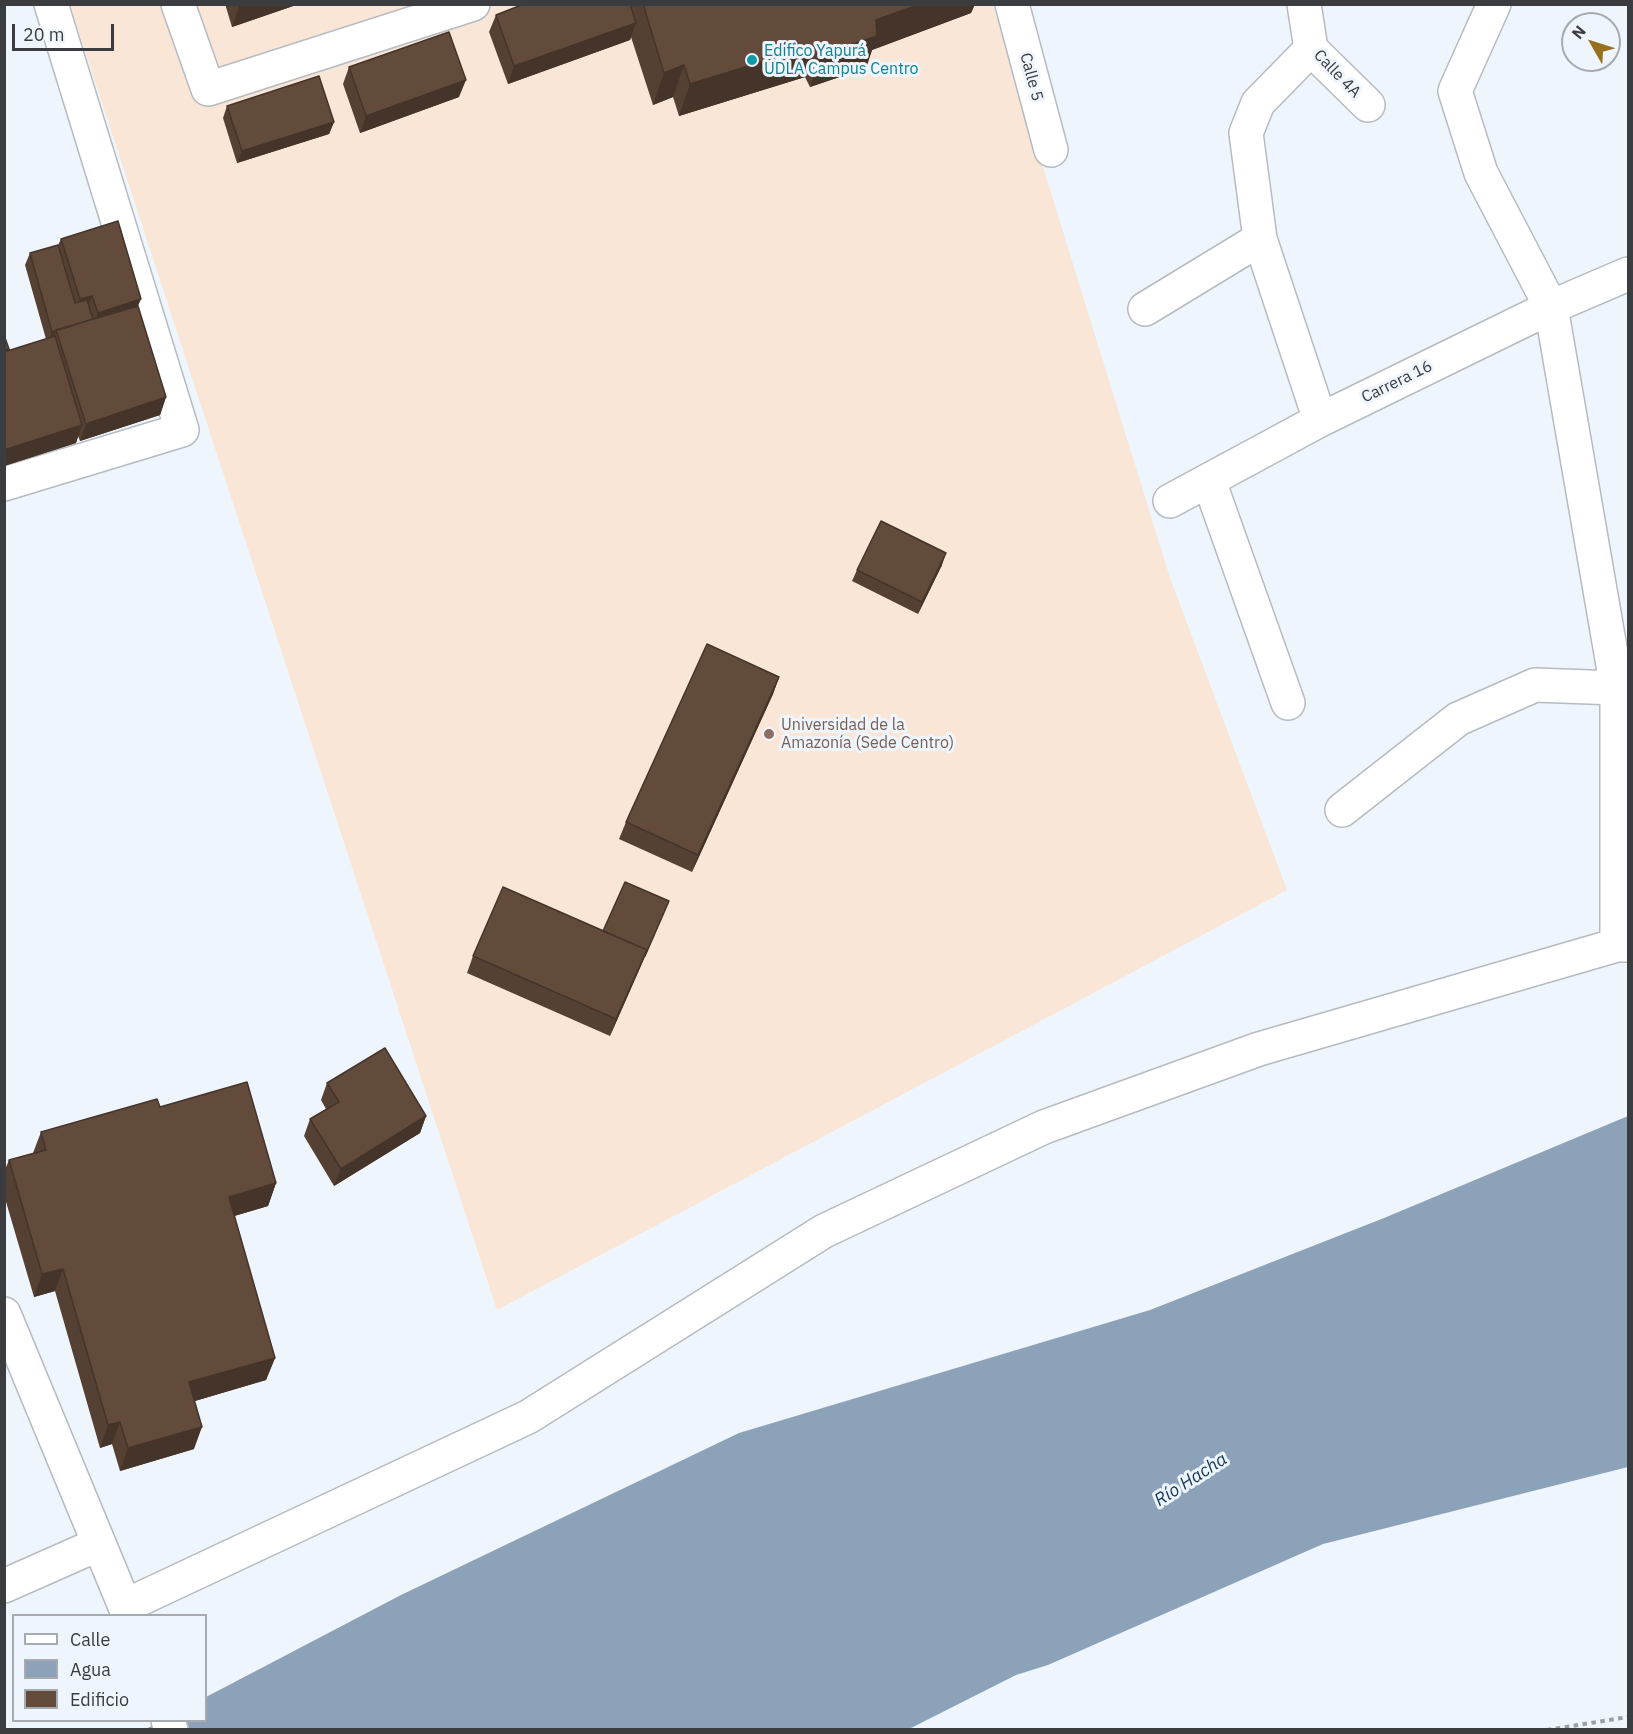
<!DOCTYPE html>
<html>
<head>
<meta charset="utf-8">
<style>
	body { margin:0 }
	#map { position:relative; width:1633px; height:1734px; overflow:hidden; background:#eff5fc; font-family:"IBM Plex Sans",sans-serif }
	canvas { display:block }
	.frame { position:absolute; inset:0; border:6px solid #3a3c3f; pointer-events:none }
	.legend { position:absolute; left:12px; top:1614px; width:195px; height:108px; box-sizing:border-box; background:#eff5fc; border:2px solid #a7abb0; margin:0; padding:8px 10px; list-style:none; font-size:18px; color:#3a3c3f }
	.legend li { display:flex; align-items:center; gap:12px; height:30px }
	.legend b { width:30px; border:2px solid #a7abb0 }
	.north { position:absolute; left:1561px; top:12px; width:60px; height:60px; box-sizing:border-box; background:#eff5fc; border:2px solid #a7abb0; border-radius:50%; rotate:309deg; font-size:16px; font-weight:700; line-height:24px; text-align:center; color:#3a3c3f }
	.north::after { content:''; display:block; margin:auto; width:21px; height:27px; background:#97701b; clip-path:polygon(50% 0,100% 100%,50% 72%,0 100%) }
	.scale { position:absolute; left:12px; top:24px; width:102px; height:27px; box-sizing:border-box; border:3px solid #3a3c3f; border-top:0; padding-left:8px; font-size:18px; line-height:21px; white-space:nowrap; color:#3a3c3f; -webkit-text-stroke:4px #eff5fc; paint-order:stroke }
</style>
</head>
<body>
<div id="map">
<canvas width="1633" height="1734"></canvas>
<div class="frame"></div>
<ul class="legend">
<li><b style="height:8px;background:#fff"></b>Calle</li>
<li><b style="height:16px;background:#8ca2b8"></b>Agua</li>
<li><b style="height:16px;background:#634b3c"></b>Edificio</li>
</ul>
<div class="north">N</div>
<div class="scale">20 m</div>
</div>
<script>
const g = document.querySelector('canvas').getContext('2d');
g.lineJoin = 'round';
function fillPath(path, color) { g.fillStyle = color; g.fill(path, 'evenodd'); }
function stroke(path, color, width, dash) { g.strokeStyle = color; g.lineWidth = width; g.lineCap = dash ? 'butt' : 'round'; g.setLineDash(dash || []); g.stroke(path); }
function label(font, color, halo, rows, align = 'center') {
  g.font = font + ' "IBM Plex Sans",sans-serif'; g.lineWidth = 6; g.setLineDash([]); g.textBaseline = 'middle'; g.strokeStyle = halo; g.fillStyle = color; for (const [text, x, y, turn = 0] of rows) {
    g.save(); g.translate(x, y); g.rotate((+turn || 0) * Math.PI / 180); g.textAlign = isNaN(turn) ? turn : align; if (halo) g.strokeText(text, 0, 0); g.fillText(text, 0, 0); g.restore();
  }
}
const education = new Path2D(`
	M 70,5 L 993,5 L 1170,578 L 1287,890 L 497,1310 Z`);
const water = new Path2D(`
	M 1628,1116 L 1628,1467 L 1323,1544 L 1048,1665 L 1016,1675 L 909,1729 L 144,1730 L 161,1721 L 206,1720 L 206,1697 L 401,1595 L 739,1433 L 1150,1310 L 1384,1218 Z`);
const path = new Path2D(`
	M 1547,1730 L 1628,1717`);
const minor = new Path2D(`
	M 178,4 L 208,89 L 473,4
	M 1012,4 L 1051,150
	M 1304,4 L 1311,49 L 1368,105
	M 1494,4 L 1455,91 L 1481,173 L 1551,307 L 1617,688 L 1617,945
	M 1311,49 L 1258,103 L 1246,133 L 1260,239 L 1320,420
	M 1145,309 L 1260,239
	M 1209,481 L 1288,703
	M 4,484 L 182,430 L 51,4
	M 1170,501 L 1320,420 L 1551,307 L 1628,274
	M 1342,810 L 1458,719 L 1535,685 L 1617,688 L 1628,691
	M 4,1586 L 99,1544
	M 125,1606 L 528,1417 L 824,1231 L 1044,1127 L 1259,1049 L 1617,945 L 1628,945`);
const major = new Path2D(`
	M 4,1314 L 129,1616
	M 168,1720 L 171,1730`);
const wall = new Path2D(`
	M 225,4 L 299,4 L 232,27 Z
	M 524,4 L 975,4 L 971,13 L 872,50 L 866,68 L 810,87 L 805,77 L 679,116 L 673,97 L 653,105 L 631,37 L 630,40 L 508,84 L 489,32 L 496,15 Z
	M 349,67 L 459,97 L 360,133 L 343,84 Z
	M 227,106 L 334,122 L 329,134 L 237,163 L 223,118 Z
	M 61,239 L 138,307 L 166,397 L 160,415 L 80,441 L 78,436 L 76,443 L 4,466 L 4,335 L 9,349 L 8,351 L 46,339 L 25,265 L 30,253 L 58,245 Z
	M 942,565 L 918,614 L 852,581 L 857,570 Z
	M 779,677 L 773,694 L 692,872 L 619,839 L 626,822 Z
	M 664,913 L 610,1036 L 467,973 L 473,956 L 603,931 Z
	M 327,1083 L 426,1116 L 420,1133 L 334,1186 L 304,1136 L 310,1119 L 326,1109 L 321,1100 Z
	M 160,1107 L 276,1183 L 268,1206 L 234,1216 L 275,1358 L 266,1380 L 195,1401 L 194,1449 L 120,1471 L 112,1444 L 100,1448 L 55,1291 L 34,1297 L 4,1195 L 4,1172 L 9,1160 L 33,1153 L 41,1132 Z`);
const shadedWall = new Path2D(`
	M 240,4 L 299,4 L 232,27 Z
	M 920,4 L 975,4 L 971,13 L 872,50 L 866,68 L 810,87 L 821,55 L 876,20 Z
	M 636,23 L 630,40 L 508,84 L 514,66 Z
	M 817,45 L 805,77 L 679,116 L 690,84 Z
	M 684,65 L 673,97 L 653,105 L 664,73 Z
	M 466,80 L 459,97 L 360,133 L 366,116 Z
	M 334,122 L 329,134 L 237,163 L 242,151 Z
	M 92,296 L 88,307 L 75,311 L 80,299 Z
	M 141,299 L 136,311 L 94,325 L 98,313 Z
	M 56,331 L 52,343 L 48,344 L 52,332 Z
	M 166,397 L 160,415 L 80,441 L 86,424 Z
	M 82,425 L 76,443 L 4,466 L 4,450 Z
	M 946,553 L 942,565 L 918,614 L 922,602 Z
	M 779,677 L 773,694 L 692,872 L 698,855 Z
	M 669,901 L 640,968 L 610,1036 L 616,1019 Z
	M 426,1116 L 420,1133 L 334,1186 L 341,1169 Z
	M 276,1183 L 268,1206 L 221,1220 L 229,1197 Z
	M 63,1269 L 55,1291 L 34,1297 L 42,1274 Z
	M 275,1358 L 266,1380 L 181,1405 L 189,1382 Z
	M 120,1422 L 112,1444 L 100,1448 L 108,1425 Z
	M 202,1427 L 194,1449 L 120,1471 L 128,1448 Z`);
const building = new Path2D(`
	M 524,4 L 630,4 L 636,23 L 514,66 L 496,15 Z
	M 643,4 L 920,4 L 876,20 L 877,36 L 821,55 L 817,45 L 690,84 L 684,65 L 664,73 Z
	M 449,32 L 466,80 L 366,116 L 349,67 Z
	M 319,76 L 334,122 L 242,151 L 227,106 Z
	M 118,221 L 141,299 L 98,313 L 92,296 L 80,299 L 61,239 Z
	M 58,245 L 75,303 L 87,300 L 93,319 L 52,332 L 30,253 Z
	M 138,306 L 166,397 L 86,424 L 56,330 Z
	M 4,335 L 9,349 L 4,350 Z
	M 55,336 L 82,425 L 4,450 L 4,352 Z
	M 881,521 L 946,553 L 922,602 L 857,570 Z
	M 707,644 L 779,677 L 698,855 L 626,822 Z
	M 625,882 L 669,901 L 645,956 L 647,950 L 603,931 Z
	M 503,887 L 647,950 L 616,1019 L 473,956 Z
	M 385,1048 L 426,1116 L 341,1169 L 310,1119 L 339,1102 L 327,1083 Z
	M 247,1082 L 276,1183 L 229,1197 L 275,1358 L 189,1382 L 202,1427 L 128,1448 L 120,1422 L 108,1425 L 63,1269 L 42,1274 L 9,1160 L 46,1150 L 41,1132 L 157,1099 L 160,1107 Z`);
const markers = [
	[752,60,6,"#0f9aa8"],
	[769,734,6,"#8d6e63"]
];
const cultureNames = [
	["Edifico Yapurá",764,51],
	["UDLA Campus Centro",764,69]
];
const streetNames = [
	["Calle 4A",1337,74,46],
	["Calle 5",1031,77,75],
	["Carrera 16",1397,382,-26]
];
const educationNames = [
	["Universidad de la",781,725],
	["Amazonía (Sede Centro)",781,743]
];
const waterNames = [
	["Río Hacha",1191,1480,-33]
];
fillPath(education, '#f9e6d6');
fillPath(water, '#8ca2b8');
stroke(minor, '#b5bbc1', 36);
stroke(major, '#b5bbc1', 36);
stroke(path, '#9a9ea3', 4, [4.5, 4.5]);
stroke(minor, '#fff', 33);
stroke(major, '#fff', 33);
fillPath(wall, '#554034');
fillPath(shadedWall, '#45342a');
fillPath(building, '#634b3c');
stroke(building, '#45342a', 1.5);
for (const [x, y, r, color] of markers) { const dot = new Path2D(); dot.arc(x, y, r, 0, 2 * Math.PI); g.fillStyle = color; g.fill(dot); stroke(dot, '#eff5fc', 2); }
label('16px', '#0d838f', '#eff5fc', cultureNames, 'left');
label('16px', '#3a3c3f', '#eff5fc', streetNames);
label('16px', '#785e54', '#eff5fc', educationNames, 'left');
label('italic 18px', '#133657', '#eff5fc', waterNames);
</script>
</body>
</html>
